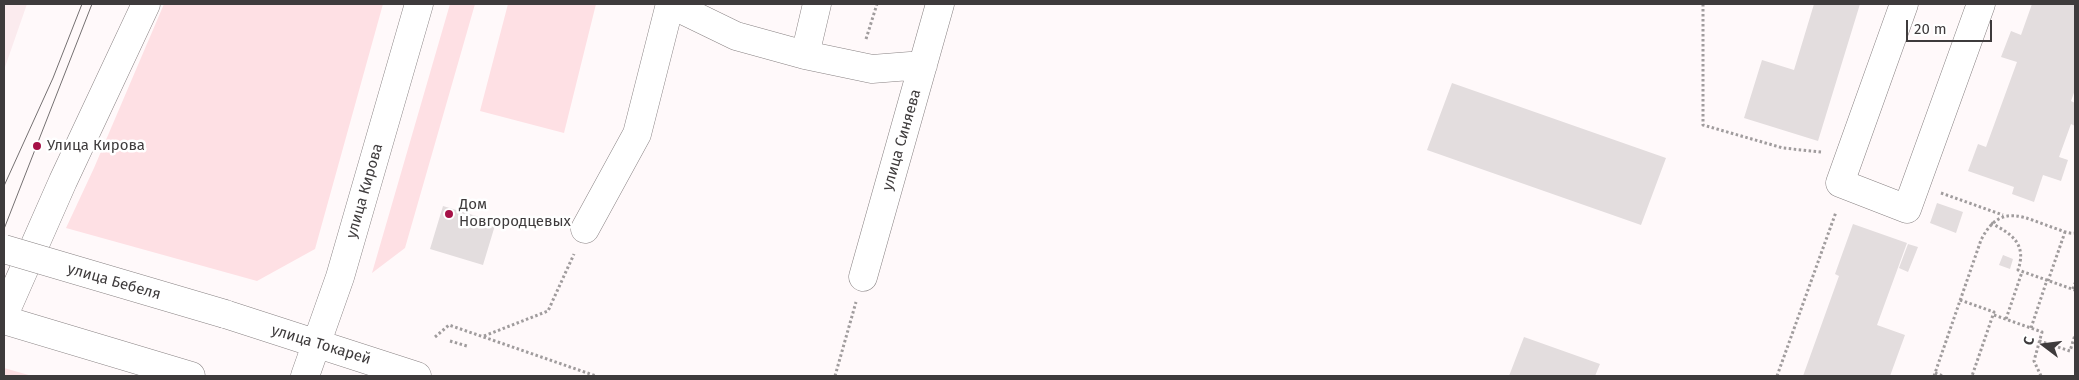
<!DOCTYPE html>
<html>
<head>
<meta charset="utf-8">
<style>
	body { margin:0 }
	#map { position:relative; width:2079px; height:380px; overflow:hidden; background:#fff9fa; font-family:"Fira Sans",sans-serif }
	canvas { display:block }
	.frame { position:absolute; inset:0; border:5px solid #3e3b3c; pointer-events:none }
	.north { position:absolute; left:2019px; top:320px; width:50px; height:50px; -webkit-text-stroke:4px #fff; paint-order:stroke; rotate:285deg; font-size:14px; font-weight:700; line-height:20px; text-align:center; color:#3e3b3c }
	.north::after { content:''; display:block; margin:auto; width:18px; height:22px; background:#3e3b3c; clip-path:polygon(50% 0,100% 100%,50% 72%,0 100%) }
	.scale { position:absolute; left:1906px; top:20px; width:86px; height:22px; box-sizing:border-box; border:2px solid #3e3b3c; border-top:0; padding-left:6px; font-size:15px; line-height:18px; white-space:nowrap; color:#3e3b3c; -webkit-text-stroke:4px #fff; paint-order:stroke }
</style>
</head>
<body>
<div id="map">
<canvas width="2079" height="380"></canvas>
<div class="frame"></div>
<div class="north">С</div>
<div class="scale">20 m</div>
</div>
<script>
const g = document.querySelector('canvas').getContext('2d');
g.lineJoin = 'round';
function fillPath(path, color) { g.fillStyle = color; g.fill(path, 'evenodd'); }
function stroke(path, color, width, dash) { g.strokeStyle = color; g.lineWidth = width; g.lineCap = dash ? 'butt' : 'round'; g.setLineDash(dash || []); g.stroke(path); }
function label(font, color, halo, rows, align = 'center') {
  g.font = font + ' "Fira Sans",sans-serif'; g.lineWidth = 5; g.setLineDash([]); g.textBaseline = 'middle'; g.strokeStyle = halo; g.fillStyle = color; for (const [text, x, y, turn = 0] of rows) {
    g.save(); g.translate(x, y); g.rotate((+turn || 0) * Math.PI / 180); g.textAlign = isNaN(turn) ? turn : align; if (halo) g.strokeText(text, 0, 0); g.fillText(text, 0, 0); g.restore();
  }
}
const built = new Path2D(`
	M 4,4 L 27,4 L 4,70 Z`);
const green = new Path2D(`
	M 164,4 L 383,4 L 315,249 L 257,281 L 66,228 L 94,168 Z
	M 450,4 L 475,4 L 405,248 L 372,273 Z
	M 508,4 L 596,4 L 564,133 L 480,111 Z
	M 4,368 L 32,376 L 4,376 Z`);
const building = new Path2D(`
	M 1814,4 L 1860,4 L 1818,141 L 1744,118 L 1762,60 L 1794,70 Z
	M 2032,4 L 2075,4 L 2075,90 L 2071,101 L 2075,103 L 2075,126 L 2071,124 L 2059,157 L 2068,160 L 2061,181 L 2043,175 L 2034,202 L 2012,194 L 2014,187 L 1968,171 L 1978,144 L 1986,147 L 2017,62 L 2001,57 L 2011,31 L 2021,35 Z
	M 1452,83 L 1666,158 L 1641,225 L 1427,150 Z
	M 1937,203 L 1963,212 L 1956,233 L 1930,223 Z
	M 443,206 L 496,222 L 483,265 L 430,249 Z
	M 1853,224 L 1907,243 L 1877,325 L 1905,335 L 1890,376 L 1803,376 L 1839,276 L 1835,274 Z
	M 1908,244 L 1918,247 L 1908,272 L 1899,268 Z
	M 2003,255 L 2013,259 L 2010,269 L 1999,265 Z
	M 1524,337 L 1600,364 L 1595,376 L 1509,376 Z`);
const path = new Path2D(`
	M 1703,4 L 1703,125 L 1783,148 L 1821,152
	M 866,39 L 877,4
	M 1941,193 L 2003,215
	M 1991,223 C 2012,234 2027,244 2018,270 L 2075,290
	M 2048,281 L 2065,232
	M 2073,289 L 2075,283
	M 1960,300 L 1994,312 L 1972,376
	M 1994,315 L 2042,332 L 2034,361 L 2041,376
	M 2006,319 L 2022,272
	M 2031,328 L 2047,280
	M 484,336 L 548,311 L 574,254
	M 435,337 L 449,325 L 596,376
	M 450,341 L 467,346
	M 2039,341 L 2070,351 L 2075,335
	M 1935,373 L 1943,376
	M 835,376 L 856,302
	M 1777,376 L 1836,212
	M 1934,376 L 1981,240 C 2001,201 2024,218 2057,229 C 2063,231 2069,234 2075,233`);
const minor = new Path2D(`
	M 670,4 L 736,36 L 805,55 L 872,69 L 923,65
	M 1904,4 L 1840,183 L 1907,209 L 1981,4
	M 805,55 L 817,4
	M 585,229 L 637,134 L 670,4
	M 863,277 L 940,4`);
const major = new Path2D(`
	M 225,314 L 417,376
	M 4,315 L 63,181 L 146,4
	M 4,320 L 191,376
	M 305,376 L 340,277 L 419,4`);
const tram = new Path2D(`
	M 4,186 L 53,78 L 82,4
	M 4,229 L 92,4`);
const majorBridge = new Path2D(`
	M 4,249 L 225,314`);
const markers = [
	[37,146,5,"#a61147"],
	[449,214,5,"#a61147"]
];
const streetNames = [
	["улица Синяева",902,140,-74],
	["улица Кирова",365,191,-74],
	["улица Бебеля",114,282,16],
	["улица Токарей",321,345,17]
];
const poiNames = [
	["Улица Кирова",47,146],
	["Дом",459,205],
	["Новгородцевых",459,222]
];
fillPath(built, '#fbebee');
fillPath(green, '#fee0e4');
fillPath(building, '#e3ddde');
stroke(minor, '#888283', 29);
stroke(major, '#888283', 29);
stroke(path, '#a09c9d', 3, [2.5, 2.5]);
stroke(minor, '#fff', 28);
stroke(major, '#fff', 28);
stroke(tram, '#747071', 1);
stroke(majorBridge, '#888283', 29, []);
stroke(majorBridge, '#fff', 28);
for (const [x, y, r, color] of markers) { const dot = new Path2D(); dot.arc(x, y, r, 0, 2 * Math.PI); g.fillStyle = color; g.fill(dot); stroke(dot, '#fff', 2); }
label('15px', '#3e3b3c', '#fff', streetNames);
label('15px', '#3e3b3c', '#fff', poiNames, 'left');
</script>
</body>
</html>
